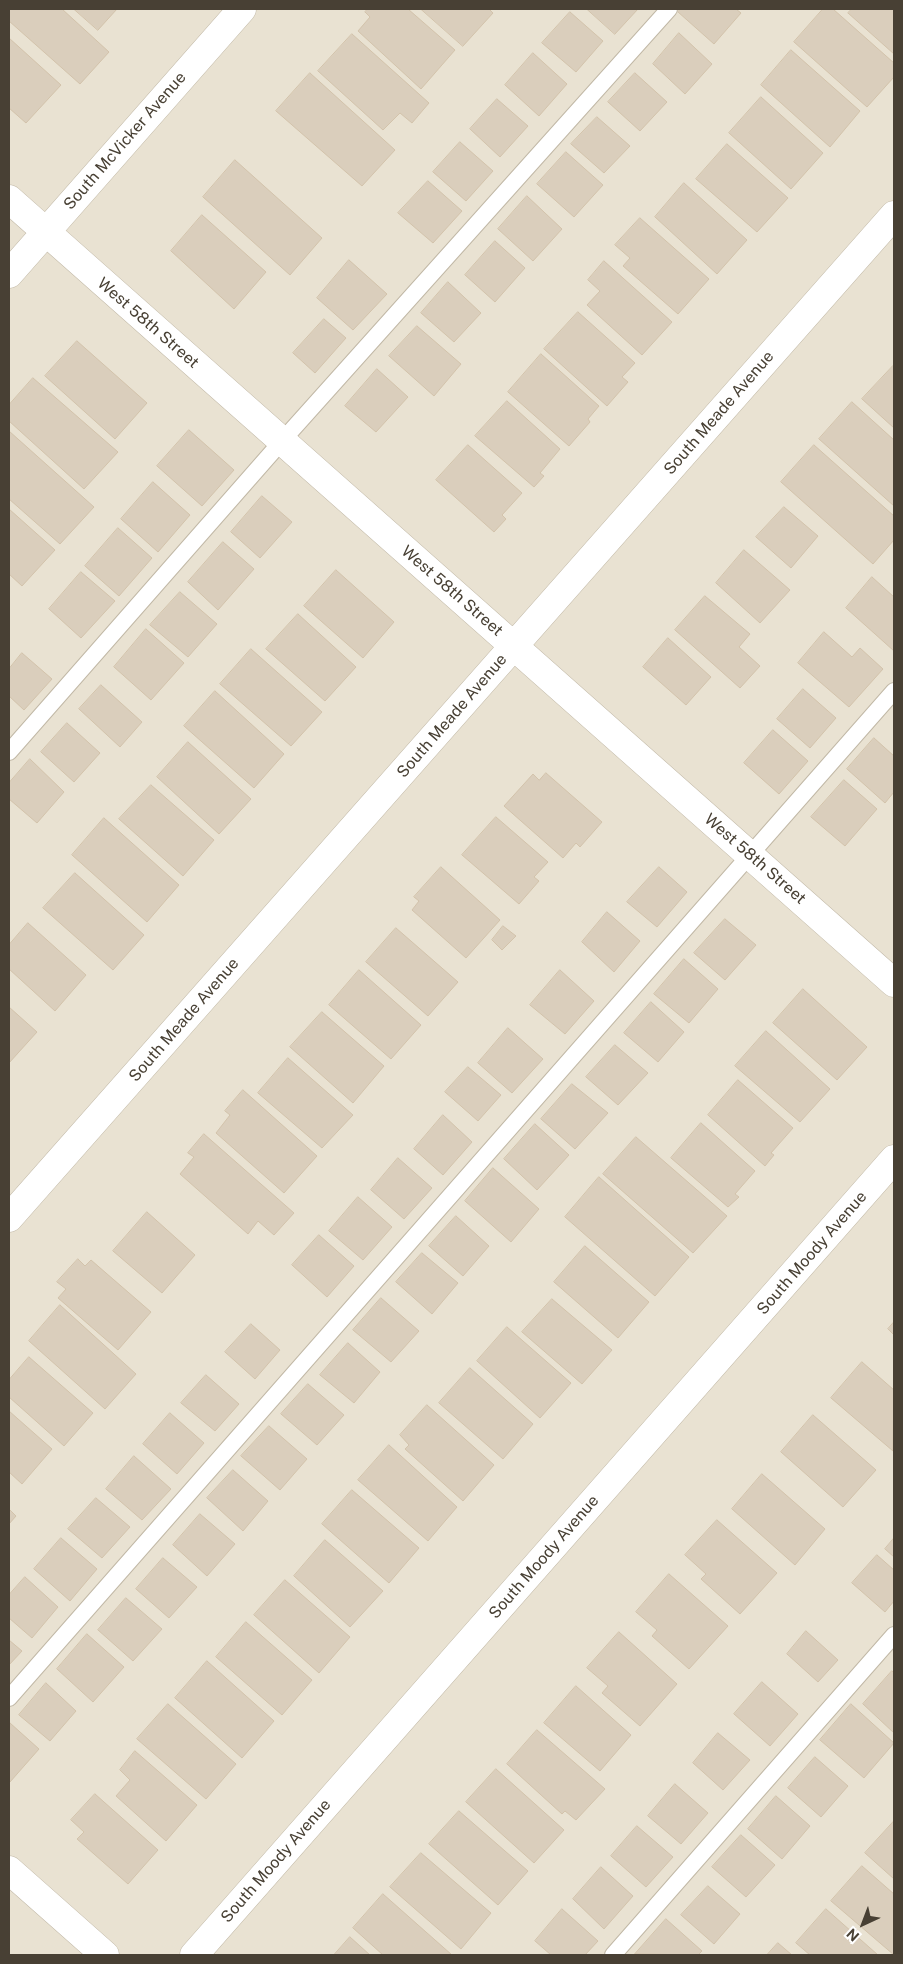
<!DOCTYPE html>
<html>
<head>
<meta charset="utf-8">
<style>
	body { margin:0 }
	#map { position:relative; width:903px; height:1964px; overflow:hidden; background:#f4f0e5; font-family:"Public Sans",sans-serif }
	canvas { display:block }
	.frame { position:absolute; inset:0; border:10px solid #484034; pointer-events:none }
	.north { position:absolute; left:838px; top:1899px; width:50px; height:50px; -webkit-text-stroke:4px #fff; paint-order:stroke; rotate:223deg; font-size:14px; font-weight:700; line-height:20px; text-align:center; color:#484034 }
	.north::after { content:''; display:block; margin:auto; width:18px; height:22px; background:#484034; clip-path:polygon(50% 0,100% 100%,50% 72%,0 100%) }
</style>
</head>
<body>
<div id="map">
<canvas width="903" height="1964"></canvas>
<div class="frame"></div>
<div class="north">N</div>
</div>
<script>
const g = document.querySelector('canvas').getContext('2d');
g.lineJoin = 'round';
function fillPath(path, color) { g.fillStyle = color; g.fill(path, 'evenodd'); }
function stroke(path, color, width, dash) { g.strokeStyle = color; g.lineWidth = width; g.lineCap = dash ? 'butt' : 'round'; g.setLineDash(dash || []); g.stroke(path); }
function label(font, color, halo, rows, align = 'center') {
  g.font = font + ' "Public Sans",sans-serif'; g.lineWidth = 4; g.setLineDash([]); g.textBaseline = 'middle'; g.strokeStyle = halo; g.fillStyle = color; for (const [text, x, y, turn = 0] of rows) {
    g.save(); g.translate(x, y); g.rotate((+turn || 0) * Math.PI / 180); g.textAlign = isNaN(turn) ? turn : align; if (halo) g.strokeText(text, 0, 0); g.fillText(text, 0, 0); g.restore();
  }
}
const residential = new Path2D(`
	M 9,9 L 894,9 L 894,1955 L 9,1955 Z`);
const building = new Path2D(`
	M 9,9 L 62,9 L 109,52 L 80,84 L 9,21 Z
	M 74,9 L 117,9 L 98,30 Z
	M 368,9 L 408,9 L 455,50 L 421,89 L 358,31 L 370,17 L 365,12 Z
	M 421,9 L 489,9 L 493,13 L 463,46 Z
	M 587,9 L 638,9 L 615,34 Z
	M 681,9 L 736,9 L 741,13 L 714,44 L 678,12 Z
	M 823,9 L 833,9 L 894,63 L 894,77 L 867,107 L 794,42 Z
	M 852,9 L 894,9 L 894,54 L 848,13 Z
	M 570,12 L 603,41 L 576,72 L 542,43 Z
	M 679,33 L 712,64 L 685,94 L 653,64 Z
	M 352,34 L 429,103 L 412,123 L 400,113 L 383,130 L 318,71 Z
	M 9,38 L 61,85 L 26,123 L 9,108 Z
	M 791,50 L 860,111 L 830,147 L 761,85 Z
	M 533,53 L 567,84 L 539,116 L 505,85 Z
	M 310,73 L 395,150 L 362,186 L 276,111 Z
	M 635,73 L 667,102 L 640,131 L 608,102 Z
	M 761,97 L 823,153 L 791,189 L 729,133 Z
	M 497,99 L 528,126 L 500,157 L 470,129 Z
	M 597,117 L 630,146 L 604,173 L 571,144 Z
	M 460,142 L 493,171 L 466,201 L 433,172 Z
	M 727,144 L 788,198 L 757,232 L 696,179 Z
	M 566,152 L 603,185 L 574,217 L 537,184 Z
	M 235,160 L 322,238 L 290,275 L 203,197 Z
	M 428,181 L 462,211 L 433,243 L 398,213 Z
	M 684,183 L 747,240 L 717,274 L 655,217 Z
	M 527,196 L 562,229 L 533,261 L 498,229 Z
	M 202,215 L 266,272 L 234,309 L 171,251 Z
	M 640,218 L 709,279 L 678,314 L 623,266 L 630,258 L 615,245 Z
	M 495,241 L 525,268 L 495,302 L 465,275 Z
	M 349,260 L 387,294 L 353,330 L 317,298 Z
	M 604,261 L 672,322 L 642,355 L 587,305 L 600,291 L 588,280 Z
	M 448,282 L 481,313 L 454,342 L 421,313 Z
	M 578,312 L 635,363 L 622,377 L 628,382 L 607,406 L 544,349 Z
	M 324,319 L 346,338 L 315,373 L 293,353 Z
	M 417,326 L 461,364 L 434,396 L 389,356 Z
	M 77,341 L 147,403 L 115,439 L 45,376 Z
	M 541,354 L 599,406 L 588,419 L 590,422 L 569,446 L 508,392 Z
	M 893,366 L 894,367 L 894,428 L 862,399 Z
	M 377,369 L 408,397 L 376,432 L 345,406 Z
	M 33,378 L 118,452 L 84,489 L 9,421 L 9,405 Z
	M 507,401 L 560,449 L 540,473 L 544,476 L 534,487 L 475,436 Z
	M 852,402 L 894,440 L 894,506 L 819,439 Z
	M 189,430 L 234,470 L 202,506 L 157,466 Z
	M 9,431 L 94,507 L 60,544 L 9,499 Z
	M 468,445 L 522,493 L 502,515 L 506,519 L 494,532 L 436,480 Z
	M 814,445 L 894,516 L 894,540 L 873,564 L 781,482 Z
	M 153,482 L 190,515 L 158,552 L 121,519 Z
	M 262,496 L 292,522 L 260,558 L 231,532 Z
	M 784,507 L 818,536 L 791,568 L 756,537 Z
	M 9,509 L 55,550 L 22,586 L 9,574 Z
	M 118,528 L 152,558 L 119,596 L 85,566 Z
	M 223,542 L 254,569 L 218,610 L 188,582 Z
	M 744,550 L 790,590 L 760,623 L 716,583 Z
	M 336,570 L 394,622 L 363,658 L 304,606 Z
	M 81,572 L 115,601 L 81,638 L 49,609 Z
	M 872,577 L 894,597 L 894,651 L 846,608 Z
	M 180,592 L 217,624 L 188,657 L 150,625 Z
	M 705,596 L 750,634 L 739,647 L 760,666 L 740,688 L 675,630 Z
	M 298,614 L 356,667 L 325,701 L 266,649 Z
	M 146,629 L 184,663 L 151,700 L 114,667 Z
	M 824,632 L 852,657 L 860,648 L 883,669 L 849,707 L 798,663 Z
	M 668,638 L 711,677 L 686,705 L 643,667 Z
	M 251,649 L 322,712 L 291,746 L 220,684 Z
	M 22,653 L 52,679 L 24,710 L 9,696 L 9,669 Z
	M 101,685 L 142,722 L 120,747 L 79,709 Z
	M 803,689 L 836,718 L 810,748 L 777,719 Z
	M 215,691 L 284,754 L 254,788 L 184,726 Z
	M 67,723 L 100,753 L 74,782 L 41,752 Z
	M 773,730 L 808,761 L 779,794 L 744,763 Z
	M 874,738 L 894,756 L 894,792 L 885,803 L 847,769 Z
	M 188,742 L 251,799 L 219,834 L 157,777 Z
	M 30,759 L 64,792 L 37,823 L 9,799 L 9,783 Z
	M 546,773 L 602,822 L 580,847 L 576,843 L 563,858 L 504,806 L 533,774 L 539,780 Z
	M 844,780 L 877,809 L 845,846 L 811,817 Z
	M 151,785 L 214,840 L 183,876 L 119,819 Z
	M 496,817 L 548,862 L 534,877 L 539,881 L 519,904 L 462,855 Z
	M 104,818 L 179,885 L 147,922 L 72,855 Z
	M 441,867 L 500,920 L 466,958 L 412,910 L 419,901 L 414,897 Z
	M 659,867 L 687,892 L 657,927 L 627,902 Z
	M 75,873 L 144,935 L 113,970 L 43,908 Z
	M 607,912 L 640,941 L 614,972 L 582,942 Z
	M 725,919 L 756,945 L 725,980 L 694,953 Z
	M 28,923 L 86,975 L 55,1011 L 9,969 L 9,945 Z
	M 503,926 L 516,936 L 502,950 L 492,940 Z
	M 396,928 L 458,982 L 428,1016 L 366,962 Z
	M 684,959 L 718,989 L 689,1023 L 654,994 Z
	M 359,970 L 421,1025 L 391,1059 L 329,1005 Z
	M 560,970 L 594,1001 L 565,1034 L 530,1005 Z
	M 803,989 L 867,1047 L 837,1080 L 773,1023 Z
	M 651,1002 L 684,1032 L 658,1062 L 624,1033 Z
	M 9,1007 L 37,1032 L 9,1063 Z
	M 322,1012 L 384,1066 L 353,1103 L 290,1047 Z
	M 508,1028 L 543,1059 L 512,1093 L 478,1063 Z
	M 766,1031 L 830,1089 L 800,1122 L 735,1066 Z
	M 615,1045 L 648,1073 L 618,1105 L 586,1077 Z
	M 288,1058 L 353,1115 L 322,1148 L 258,1093 Z
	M 468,1067 L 501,1095 L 478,1121 L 445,1092 Z
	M 738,1080 L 793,1128 L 771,1153 L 774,1155 L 765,1166 L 708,1115 Z
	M 572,1084 L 608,1113 L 575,1149 L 541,1119 Z
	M 243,1090 L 317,1156 L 284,1193 L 216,1133 L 230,1115 L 225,1111 Z
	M 443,1115 L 472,1142 L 443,1175 L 414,1149 Z
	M 701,1123 L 755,1171 L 735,1194 L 739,1197 L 728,1207 L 671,1158 Z
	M 535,1124 L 569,1155 L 537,1190 L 504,1159 Z
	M 204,1134 L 294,1213 L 274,1235 L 258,1221 L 248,1234 L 180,1174 L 194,1157 L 188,1153 Z
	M 636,1137 L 727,1216 L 693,1253 L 603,1174 Z
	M 398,1158 L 432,1188 L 404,1219 L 371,1190 Z
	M 493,1168 L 539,1209 L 511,1242 L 465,1201 Z
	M 599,1177 L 689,1257 L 655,1296 L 565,1217 Z
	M 358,1197 L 392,1227 L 363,1260 L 329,1231 Z
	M 147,1212 L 195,1255 L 162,1293 L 113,1251 Z
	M 456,1216 L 489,1246 L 463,1276 L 429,1246 Z
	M 319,1235 L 354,1266 L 327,1297 L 292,1265 Z
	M 585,1246 L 649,1302 L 618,1338 L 554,1282 Z
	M 422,1253 L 458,1283 L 432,1314 L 396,1282 Z
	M 78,1259 L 85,1266 L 91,1260 L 151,1312 L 118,1350 L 58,1298 L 66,1289 L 57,1282 Z
	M 381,1298 L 419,1331 L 391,1362 L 353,1330 Z
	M 552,1299 L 612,1350 L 582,1384 L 522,1332 Z
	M 60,1305 L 136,1374 L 105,1409 L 29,1341 Z
	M 894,1322 L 894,1335 L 888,1329 Z
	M 251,1324 L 280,1350 L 255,1379 L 225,1352 Z
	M 507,1327 L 571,1383 L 540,1418 L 477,1361 Z
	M 348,1343 L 380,1372 L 354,1403 L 320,1375 Z
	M 29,1357 L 93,1413 L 64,1446 L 9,1397 L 9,1380 Z
	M 862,1362 L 894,1390 L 893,1451 L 831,1398 Z
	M 470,1368 L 533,1424 L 503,1459 L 439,1403 Z
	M 206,1375 L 239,1404 L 215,1431 L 181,1403 Z
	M 308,1384 L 344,1415 L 317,1445 L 281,1414 Z
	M 427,1405 L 494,1465 L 463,1501 L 405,1449 L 409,1445 L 400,1435 Z
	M 9,1411 L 52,1449 L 22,1484 L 9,1472 Z
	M 170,1413 L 204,1443 L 177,1474 L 143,1444 Z
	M 813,1415 L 876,1470 L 843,1507 L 781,1452 Z
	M 269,1426 L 307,1459 L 280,1490 L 241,1456 Z
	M 389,1445 L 457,1507 L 428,1541 L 358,1480 Z
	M 134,1456 L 171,1489 L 142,1520 L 106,1489 Z
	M 233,1470 L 268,1501 L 243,1531 L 207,1498 Z
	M 762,1474 L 825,1529 L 795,1565 L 732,1509 Z
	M 352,1490 L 419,1548 L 389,1583 L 322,1524 Z
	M 96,1498 L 130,1527 L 102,1558 L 68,1529 Z
	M 9,1509 L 16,1516 L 9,1524 Z
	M 200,1514 L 235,1544 L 207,1576 L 173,1545 Z
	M 717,1520 L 777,1573 L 740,1614 L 701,1579 L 706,1574 L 685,1555 Z
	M 61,1538 L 97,1569 L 70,1601 L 34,1569 Z
	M 894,1538 L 894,1557 L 885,1549 Z
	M 325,1540 L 383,1591 L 350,1627 L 294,1576 Z
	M 877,1555 L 894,1570 L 894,1601 L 885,1612 L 852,1583 Z
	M 163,1558 L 197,1587 L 169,1618 L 136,1589 Z
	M 669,1574 L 728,1626 L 689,1669 L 652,1636 L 657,1630 L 636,1612 Z
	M 25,1577 L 58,1607 L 32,1638 L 9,1618 L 9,1595 Z
	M 285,1580 L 350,1637 L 319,1673 L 254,1615 Z
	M 126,1598 L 162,1629 L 133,1661 L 98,1630 Z
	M 246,1622 L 312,1680 L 282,1715 L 216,1657 Z
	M 806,1631 L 838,1660 L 818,1682 L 787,1654 Z
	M 619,1632 L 677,1684 L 640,1726 L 602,1693 L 608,1686 L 587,1668 Z
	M 87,1634 L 124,1667 L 93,1702 L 57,1669 Z
	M 9,1640 L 22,1651 L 9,1665 Z
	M 207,1661 L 274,1721 L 242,1758 L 175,1698 Z
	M 892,1671 L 894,1673 L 894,1733 L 863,1704 Z
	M 762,1682 L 798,1714 L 770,1746 L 734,1714 Z
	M 46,1683 L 76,1711 L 50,1741 L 19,1715 Z
	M 576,1686 L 631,1735 L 600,1771 L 544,1723 Z
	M 168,1704 L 236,1764 L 206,1799 L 137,1739 Z
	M 851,1704 L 894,1743 L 864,1778 L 820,1740 Z
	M 10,1723 L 39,1749 L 10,1782 L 9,1781 Z
	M 537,1730 L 605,1789 L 576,1820 L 565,1811 L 562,1814 L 507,1764 Z
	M 718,1733 L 750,1760 L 723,1790 L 693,1763 Z
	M 135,1751 L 197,1805 L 166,1841 L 116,1796 L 130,1780 L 120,1770 Z
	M 815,1757 L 848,1786 L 821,1817 L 788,1788 Z
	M 496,1769 L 564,1830 L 534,1863 L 466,1802 Z
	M 675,1784 L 708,1813 L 681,1844 L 648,1816 Z
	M 95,1794 L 158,1850 L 128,1884 L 77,1839 L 84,1832 L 71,1820 Z
	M 776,1796 L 810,1826 L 782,1859 L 748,1829 Z
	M 459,1811 L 528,1871 L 498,1905 L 429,1844 Z
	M 894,1821 L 894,1879 L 865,1853 Z
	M 637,1826 L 673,1857 L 646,1887 L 611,1856 Z
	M 741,1835 L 775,1865 L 746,1897 L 712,1867 Z
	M 421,1853 L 491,1913 L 461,1949 L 390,1887 Z
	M 862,1866 L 894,1894 L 894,1955 L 831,1901 Z
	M 601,1867 L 633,1896 L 604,1929 L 573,1899 Z
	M 708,1886 L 740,1914 L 714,1944 L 681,1915 Z
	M 383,1894 L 452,1955 L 383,1955 L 353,1928 Z
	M 562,1909 L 598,1941 L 585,1955 L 551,1955 L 535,1941 Z
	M 826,1909 L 878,1955 L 810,1955 L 796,1943 Z
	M 666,1919 L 702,1951 L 698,1955 L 635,1954 Z
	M 350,1937 L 370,1955 L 334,1955 Z
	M 778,1943 L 792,1955 L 767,1955 Z`);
const service = new Path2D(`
	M 9,752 L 282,441 L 669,9
	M 9,1698 L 894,691
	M 613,1955 L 894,1635`);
const minor = new Path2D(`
	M 9,199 L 894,983
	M 9,274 L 242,9
	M 9,1218 L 894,215
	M 9,1870 L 105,1955
	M 194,1955 L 894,1159`);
const streetNames = [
	["South McVicker Avenue",125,141,-49],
	["West 58th Street",148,323,41],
	["South Meade Avenue",719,413,-49],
	["West 58th Street",452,591,41],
	["South Meade Avenue",452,716,-49],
	["West 58th Street",755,859,41],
	["South Meade Avenue",184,1020,-49],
	["South Moody Avenue",812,1253,-49],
	["South Moody Avenue",544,1557,-49],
	["South Moody Avenue",276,1861,-49]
];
fillPath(residential, '#e9e2d2');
fillPath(building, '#dacebc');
stroke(building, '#d3c3ab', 1);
stroke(service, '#c1b8a6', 18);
stroke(minor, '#c1b8a6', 29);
stroke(service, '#fff', 16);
stroke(minor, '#fff', 28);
label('16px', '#484034', '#fff', streetNames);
</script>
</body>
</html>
